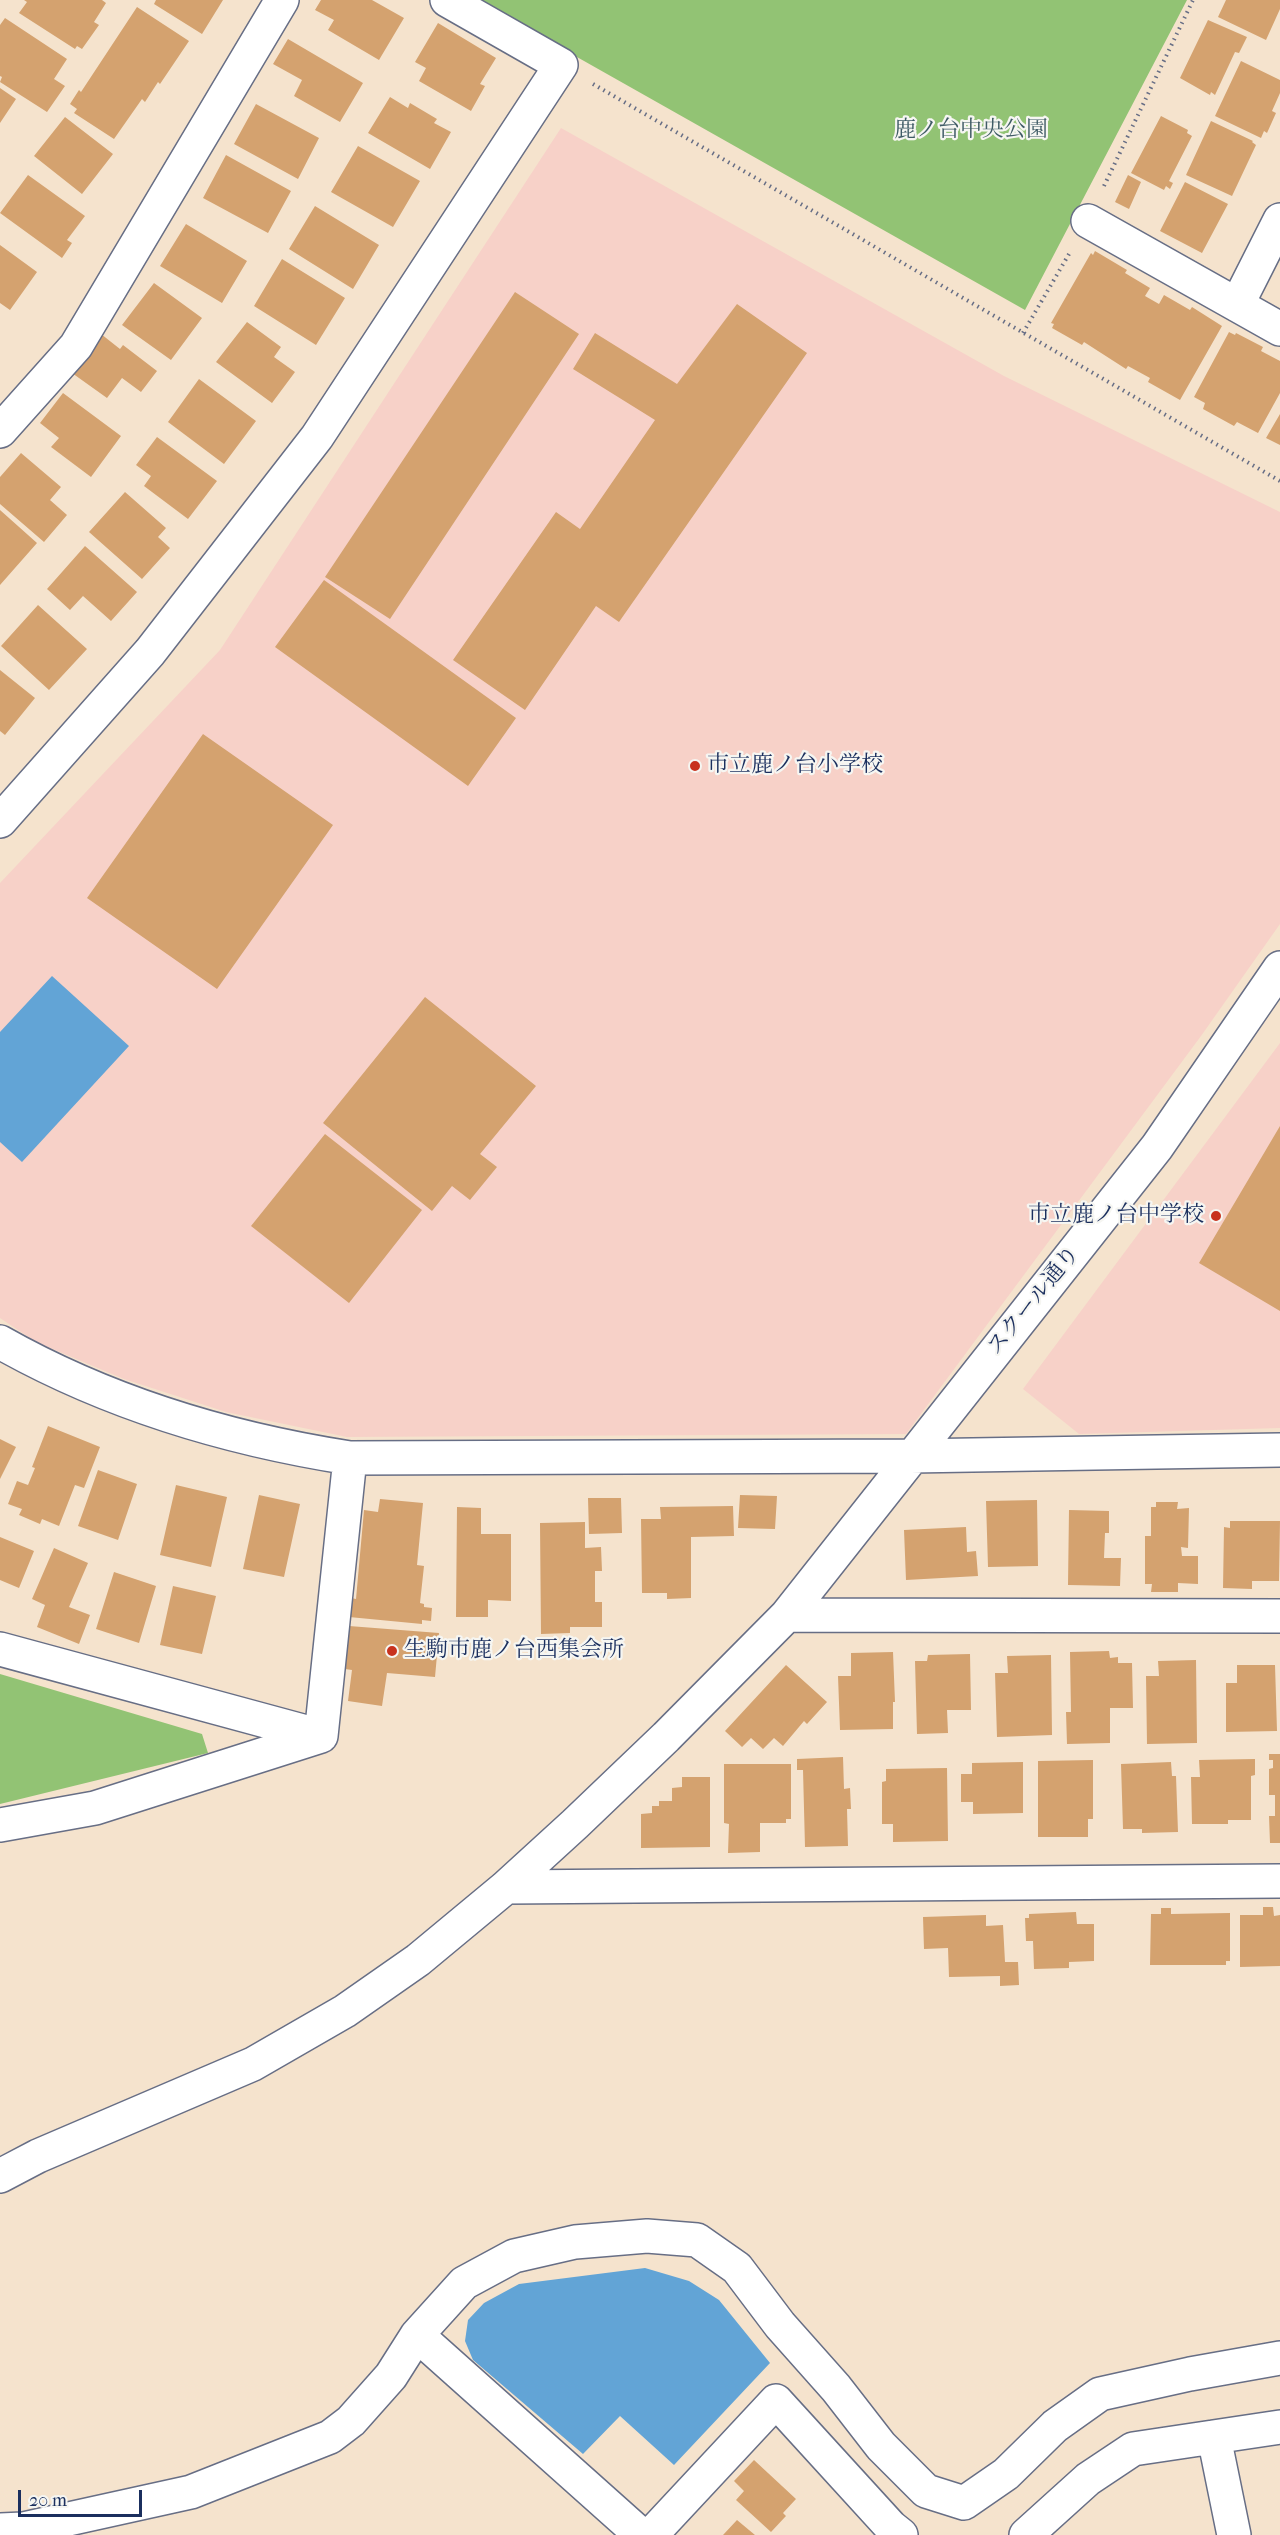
<!DOCTYPE html>
<html>
<head>
<meta charset="utf-8">
<style>
	body { margin:0 }
	#map { position:relative; width:1280px; height:2535px; overflow:hidden; background:#f5e3cd; font-family:"IM FELL French Canon",serif }
	canvas { display:block }
	.scale { position:absolute; left:18px; top:2490px; width:124px; height:27px; box-sizing:border-box; border:3px solid #1b2f5e; border-top:0; padding-left:8px; font-size:18px; line-height:21px; white-space:nowrap; color:#1b2f5e; -webkit-text-stroke:4px #f6f6f2; paint-order:stroke }
</style>
</head>
<body>
<div id="map">
<canvas width="1280" height="2535"></canvas>
<div class="scale">20 m</div>
</div>
<script>
const g = document.querySelector('canvas').getContext('2d');
g.lineJoin = 'round';
function fillPath(path, color) { g.fillStyle = color; g.fill(path, 'evenodd'); }
function stroke(path, color, width, dash) { g.strokeStyle = color; g.lineWidth = width; g.lineCap = dash ? 'butt' : 'round'; g.setLineDash(dash || []); g.stroke(path); }
function label(font, color, halo, rows, align = 'center') {
  g.font = font + ' "IM FELL French Canon","Noto Serif JP",serif'; g.lineWidth = 4.5; g.setLineDash([]); g.textBaseline = 'middle'; g.strokeStyle = halo; g.fillStyle = color; for (const [text, x, y, turn = 0] of rows) {
    g.save(); g.translate(x, y); g.rotate((+turn || 0) * Math.PI / 180); g.textAlign = isNaN(turn) ? turn : align; if (halo) g.strokeText(text, 0, 0); g.fillText(text, 0, 0); g.restore();
  }
}
const built = new Path2D(`
	M 561,128 L 1004,376 L 1280,512 L 1280,924 L 1201,1036 L 906,1434 L 347,1437 L 226,1412 L 124,1379 L 36,1342 L 0,1318 L 0,883 L 220,650 Z
	M 1280,1043 L 1280,1428 L 1079,1434 L 1023,1389 Z`);
const green = new Path2D(`
	M 476,0 L 1187,0 L 1025,310 Z
	M 0,1674 L 202,1734 L 208,1753 L 0,1804 Z`);
const water = new Path2D(`
	M 52,976 L 129,1046 L 22,1162 L 0,1142 L 0,1032 Z
	M 645,2268 L 689,2281 L 719,2300 L 770,2363 L 674,2465 L 620,2416 L 583,2454 L 473,2360 L 465,2341 L 468,2320 L 484,2303 L 519,2284 Z`);
const building = new Path2D(`
	M 24,0 L 102,0 L 106,3 L 94,22 L 99,25 L 82,49 L 77,46 L 75,49 L 19,13 L 27,2 Z
	M 156,0 L 223,0 L 202,34 L 154,4 Z
	M 321,0 L 372,0 L 404,18 L 379,60 L 328,30 L 334,20 L 315,10 Z
	M 1226,0 L 1280,0 L 1280,9 L 1266,40 L 1218,17 Z
	M 137,7 L 189,41 L 160,84 L 158,82 L 145,102 L 142,99 L 114,139 L 74,113 L 77,109 L 70,104 L 79,90 L 81,92 Z
	M 5,18 L 67,59 L 54,79 L 65,86 L 47,112 L 0,82 L 2,77 L 0,76 L 0,25 Z
	M 1208,20 L 1247,37 L 1239,53 L 1235,52 L 1215,95 L 1211,92 L 1210,95 L 1180,78 Z
	M 438,23 L 496,58 L 480,84 L 485,86 L 471,111 L 419,81 L 426,68 L 415,62 Z
	M 288,39 L 363,83 L 340,122 L 294,96 L 302,80 L 273,64 Z
	M 1241,61 L 1280,80 L 1280,93 L 1272,111 L 1276,113 L 1267,133 L 1264,131 L 1261,138 L 1215,116 Z
	M 0,88 L 16,99 L 0,123 Z
	M 390,97 L 408,108 L 410,103 L 437,119 L 434,123 L 451,132 L 430,169 L 368,133 Z
	M 256,104 L 319,138 L 298,179 L 234,144 Z
	M 1161,116 L 1188,130 L 1187,133 L 1192,136 L 1169,181 L 1173,183 L 1170,189 L 1166,186 L 1164,190 L 1131,173 Z
	M 65,117 L 113,154 L 82,194 L 34,156 Z
	M 1211,121 L 1253,141 L 1252,142 L 1256,145 L 1232,196 L 1186,175 Z
	M 358,146 L 420,181 L 393,227 L 331,192 Z
	M 226,155 L 291,191 L 268,233 L 203,198 Z
	M 28,175 L 85,216 L 67,240 L 72,243 L 62,258 L 0,213 Z
	M 1128,175 L 1141,182 L 1129,209 L 1115,202 Z
	M 1185,182 L 1228,204 L 1202,253 L 1160,231 Z
	M 315,206 L 379,245 L 353,289 L 289,249 Z
	M 186,224 L 247,261 L 222,303 L 160,266 Z
	M 0,245 L 37,272 L 10,310 L 0,303 Z
	M 1095,251 L 1127,270 L 1125,273 L 1150,288 L 1145,296 L 1159,304 L 1164,295 L 1190,310 L 1192,307 L 1222,326 L 1180,400 L 1148,382 L 1150,378 L 1128,366 L 1126,369 L 1084,342 L 1082,345 L 1052,328 L 1054,324 L 1051,323 L 1091,253 L 1093,255 Z
	M 282,259 L 345,298 L 316,345 L 254,306 Z
	M 154,283 L 202,318 L 171,360 L 122,325 Z
	M 515,292 L 579,334 L 390,619 L 325,577 Z
	M 737,304 L 807,353 L 619,622 L 596,606 L 525,710 L 453,660 L 556,512 L 580,529 L 655,420 L 573,369 L 595,333 L 677,384 Z
	M 247,322 L 281,347 L 274,357 L 295,372 L 272,403 L 216,362 Z
	M 1229,332 L 1235,335 L 1236,333 L 1263,347 L 1261,351 L 1280,361 L 1280,393 L 1258,433 L 1237,422 L 1234,426 L 1203,409 L 1205,403 L 1194,397 Z
	M 101,334 L 120,349 L 123,345 L 157,371 L 141,392 L 122,378 L 107,398 L 72,373 Z
	M 199,379 L 256,421 L 224,464 L 168,422 Z
	M 63,393 L 121,436 L 91,477 L 51,447 L 59,438 L 40,423 Z
	M 1280,414 L 1280,445 L 1266,438 Z
	M 157,437 L 217,481 L 188,519 L 144,486 L 151,476 L 136,465 Z
	M 21,453 L 61,487 L 50,500 L 67,515 L 44,542 L 0,504 L 0,477 Z
	M 125,492 L 166,528 L 158,537 L 170,548 L 142,579 L 89,532 Z
	M 0,510 L 37,543 L 0,585 Z
	M 85,546 L 137,592 L 111,621 L 83,596 L 70,610 L 47,589 Z
	M 324,580 L 516,718 L 468,786 L 275,647 Z
	M 38,605 L 87,649 L 49,690 L 1,646 Z
	M 0,670 L 35,698 L 5,735 L 0,731 Z
	M 203,734 L 333,825 L 217,989 L 87,898 Z
	M 425,997 L 536,1086 L 480,1154 L 497,1167 L 470,1200 L 452,1186 L 432,1211 L 323,1123 Z
	M 1280,1126 L 1280,1311 L 1199,1263 Z
	M 325,1134 L 422,1210 L 349,1303 L 251,1226 Z
	M 48,1426 L 100,1447 L 84,1488 L 75,1485 L 59,1526 L 42,1519 L 40,1524 L 19,1515 L 22,1509 L 8,1504 L 17,1481 L 28,1485 L 35,1468 L 32,1467 Z
	M 0,1439 L 16,1447 L 0,1479 Z
	M 98,1470 L 137,1484 L 118,1540 L 78,1526 Z
	M 176,1485 L 227,1497 L 211,1567 L 160,1555 Z
	M 259,1495 L 300,1504 L 284,1577 L 243,1569 Z
	M 740,1495 L 777,1496 L 775,1529 L 738,1528 Z
	M 588,1498 L 621,1498 L 622,1533 L 589,1534 Z
	M 380,1499 L 423,1503 L 417,1565 L 424,1566 L 420,1603 L 424,1604 L 424,1607 L 432,1608 L 431,1621 L 422,1620 L 422,1624 L 349,1617 L 351,1598 L 356,1599 L 364,1510 L 378,1512 Z
	M 1037,1500 L 1038,1566 L 988,1567 L 986,1501 Z
	M 1156,1502 L 1178,1502 L 1177,1509 L 1189,1508 L 1188,1548 L 1181,1547 L 1182,1556 L 1198,1556 L 1198,1584 L 1178,1583 L 1178,1592 L 1151,1592 L 1152,1584 L 1145,1584 L 1145,1536 L 1151,1536 L 1151,1507 L 1156,1507 Z
	M 733,1506 L 734,1536 L 691,1537 L 691,1598 L 667,1599 L 667,1593 L 642,1593 L 641,1519 L 661,1519 L 660,1507 Z
	M 457,1507 L 481,1508 L 481,1534 L 511,1534 L 511,1601 L 488,1600 L 488,1617 L 456,1617 Z
	M 1069,1510 L 1109,1511 L 1109,1533 L 1105,1533 L 1104,1558 L 1121,1558 L 1120,1586 L 1068,1585 Z
	M 1230,1521 L 1280,1521 L 1279,1581 L 1252,1581 L 1252,1589 L 1223,1588 L 1224,1527 L 1230,1528 Z
	M 585,1522 L 585,1548 L 601,1547 L 602,1571 L 595,1571 L 595,1602 L 602,1602 L 602,1627 L 570,1627 L 570,1633 L 541,1634 L 540,1523 Z
	M 966,1527 L 967,1552 L 976,1551 L 978,1576 L 906,1580 L 904,1530 Z
	M 0,1537 L 34,1551 L 19,1588 L 0,1580 Z
	M 54,1548 L 88,1563 L 69,1607 L 90,1615 L 79,1644 L 37,1627 L 45,1605 L 32,1599 Z
	M 114,1572 L 156,1586 L 139,1643 L 96,1629 Z
	M 173,1586 L 216,1596 L 202,1654 L 160,1645 Z
	M 349,1626 L 439,1633 L 435,1677 L 387,1673 L 382,1706 L 348,1701 L 352,1670 L 345,1669 Z
	M 1109,1651 L 1110,1658 L 1118,1657 L 1118,1663 L 1132,1663 L 1133,1708 L 1110,1708 L 1110,1743 L 1067,1744 L 1066,1712 L 1071,1712 L 1070,1652 Z
	M 893,1652 L 895,1702 L 893,1702 L 893,1729 L 840,1730 L 838,1676 L 851,1676 L 851,1653 Z
	M 970,1654 L 971,1710 L 947,1710 L 948,1733 L 917,1734 L 915,1661 L 927,1661 L 928,1655 Z
	M 1051,1655 L 1052,1735 L 997,1737 L 995,1673 L 1008,1673 L 1007,1656 Z
	M 1196,1660 L 1197,1743 L 1147,1744 L 1146,1676 L 1159,1676 L 1158,1661 Z
	M 786,1665 L 827,1702 L 807,1724 L 804,1721 L 783,1746 L 774,1738 L 763,1749 L 751,1738 L 742,1747 L 725,1731 Z
	M 1237,1665 L 1275,1665 L 1277,1731 L 1226,1732 L 1226,1683 L 1237,1683 Z
	M 1269,1754 L 1280,1754 L 1280,1843 L 1270,1843 L 1269,1816 L 1275,1816 L 1275,1795 L 1269,1795 L 1269,1769 L 1273,1768 L 1273,1760 L 1269,1760 Z
	M 843,1757 L 844,1789 L 850,1788 L 851,1809 L 847,1809 L 848,1846 L 805,1847 L 803,1770 L 797,1770 L 797,1759 Z
	M 1255,1759 L 1255,1775 L 1251,1776 L 1251,1820 L 1228,1820 L 1228,1824 L 1192,1824 L 1191,1777 L 1200,1777 L 1199,1760 Z
	M 1093,1760 L 1093,1819 L 1088,1819 L 1088,1837 L 1038,1837 L 1038,1761 Z
	M 1023,1762 L 1023,1813 L 973,1814 L 973,1802 L 961,1802 L 961,1774 L 972,1774 L 972,1763 Z
	M 1171,1762 L 1172,1776 L 1176,1776 L 1178,1832 L 1142,1833 L 1142,1829 L 1123,1829 L 1121,1764 Z
	M 724,1764 L 791,1764 L 791,1819 L 786,1819 L 786,1823 L 760,1823 L 760,1852 L 728,1853 L 729,1824 L 724,1823 Z
	M 947,1768 L 948,1841 L 893,1842 L 893,1824 L 882,1824 L 882,1782 L 886,1781 L 886,1769 Z
	M 682,1777 L 710,1777 L 710,1847 L 641,1848 L 641,1814 L 652,1813 L 652,1806 L 659,1806 L 659,1801 L 672,1801 L 672,1788 L 682,1787 Z
	M 1263,1907 L 1273,1907 L 1274,1916 L 1280,1915 L 1280,1966 L 1240,1967 L 1240,1915 L 1263,1915 Z
	M 1161,1908 L 1171,1908 L 1171,1914 L 1230,1913 L 1230,1961 L 1226,1961 L 1226,1965 L 1150,1965 L 1151,1914 L 1161,1914 Z
	M 1076,1912 L 1077,1924 L 1094,1924 L 1094,1961 L 1069,1962 L 1069,1968 L 1034,1969 L 1033,1941 L 1026,1941 L 1025,1918 L 1029,1918 L 1029,1914 Z
	M 986,1915 L 986,1926 L 1003,1925 L 1005,1962 L 1018,1962 L 1019,1985 L 1000,1986 L 1000,1976 L 949,1977 L 948,1948 L 924,1949 L 923,1917 Z
	M 754,2460 L 796,2499 L 783,2513 L 786,2516 L 771,2532 L 736,2500 L 744,2491 L 734,2481 Z
	M 737,2520 L 755,2535 L 723,2535 Z`);
const path = new Path2D(`
	M 593,84 L 1280,481
	M 1104,186 L 1193,0
	M 1023,333 L 1069,254`);
const minor = new Path2D(`
	M 1088,221 L 1280,329
	M 1237,305 L 1280,220
	M 0,431 L 76,346 L 282,0
	M 0,821 L 150,652 L 317,437 L 561,65 L 447,0
	M 0,1342 C 108,1403 228,1439 350,1458 L 911,1456 L 1280,1450
	M 787,1615 L 1280,1616
	M 0,1649 L 321,1736
	M 0,1825 L 95,1808 L 321,1736 L 350,1458
	M 506,1887 L 1280,1881
	M 0,2176 L 38,2156 L 253,2064 L 345,2011 L 418,1960 L 506,1887 L 575,1824 L 666,1737 L 787,1615 L 1157,1147 L 1280,968
	M 417,2335 L 641,2535
	M 1214,2437 L 1234,2535
	M 0,2530 L 23,2529 L 191,2492 L 330,2437 L 351,2421 L 391,2376 L 417,2335 L 464,2283 L 514,2256 L 575,2242 L 647,2236 L 697,2240 L 737,2268 L 780,2325 L 836,2388 L 881,2446 L 926,2491 L 964,2503 L 1006,2474 L 1055,2426 L 1100,2394 L 1190,2374 L 1280,2358
	M 651,2535 L 776,2401 L 891,2527 L 901,2535
	M 1026,2535 L 1088,2479 L 1133,2449 L 1280,2427`);
const markers = [
	[695,766,6,"#c8321e"],
	[1216,1216,6,"#c8321e"],
	[392,1651,6,"#c8321e"]
];
const parkNames = [
	["鹿ノ台中央公園",971,131]
];
const poiNames = [
	["市立鹿ノ台小学校",707,766],
	["市立鹿ノ台中学校",1204,1216,"right"],
	["生駒市鹿ノ台西集会所",404,1651]
];
const streetNames = [
	["スクール通り",1034,1301,-51]
];
fillPath(built, '#f7d1c8');
fillPath(green, '#92c374');
fillPath(water, '#62a4d6');
fillPath(building, '#d4a26f');
stroke(minor, '#676e85', 36);
stroke(path, '#676e85', 4, [1.5, 4.5]);
stroke(minor, '#fff', 33);
for (const [x, y, r, color] of markers) { const dot = new Path2D(); dot.arc(x, y, r, 0, 2 * Math.PI); g.fillStyle = color; g.fill(dot); stroke(dot, '#f6f6f2', 2); }
label('22px', '#3f5b65', '#f6f6f2', parkNames);
label('22px', '#1b2f5e', '#f6f6f2', poiNames, 'left');
label('22px', '#1b2f5e', '#f6f6f2', streetNames);
</script>
</body>
</html>
